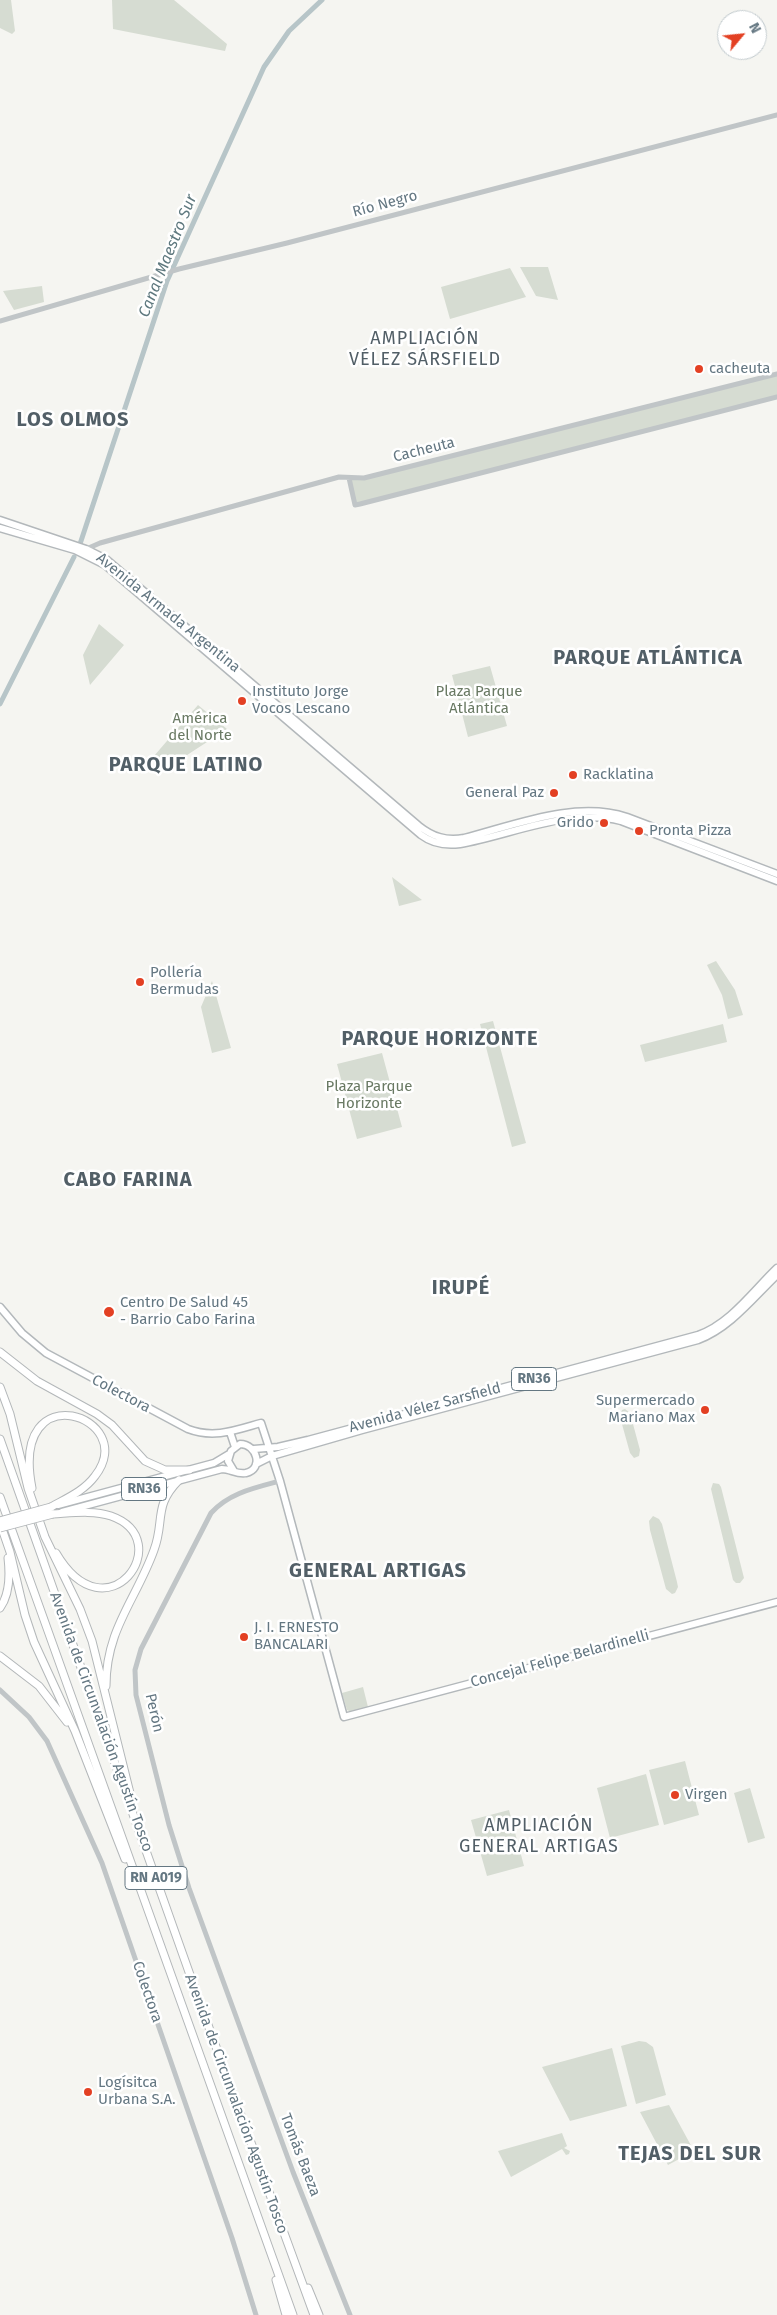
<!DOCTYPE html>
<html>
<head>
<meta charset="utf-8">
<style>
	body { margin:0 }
	#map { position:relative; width:777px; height:2315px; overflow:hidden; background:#f5f5f1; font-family:"Fira Sans",sans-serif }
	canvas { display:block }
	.north { position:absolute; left:717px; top:10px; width:50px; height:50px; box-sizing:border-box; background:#fff; border:1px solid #c1c9cd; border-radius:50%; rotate:62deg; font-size:14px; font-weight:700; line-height:20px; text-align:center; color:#647782 }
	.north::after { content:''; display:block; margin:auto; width:18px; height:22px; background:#e34023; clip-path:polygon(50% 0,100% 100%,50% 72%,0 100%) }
</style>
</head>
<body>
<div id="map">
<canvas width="777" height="2315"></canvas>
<div class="north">N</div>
</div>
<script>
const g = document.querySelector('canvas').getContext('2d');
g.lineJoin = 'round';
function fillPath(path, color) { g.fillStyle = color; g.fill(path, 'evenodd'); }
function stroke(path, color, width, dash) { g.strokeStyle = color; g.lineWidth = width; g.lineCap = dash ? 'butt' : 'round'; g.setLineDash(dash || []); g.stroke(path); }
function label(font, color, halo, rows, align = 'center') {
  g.font = font + ' "Fira Sans",sans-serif'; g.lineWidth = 5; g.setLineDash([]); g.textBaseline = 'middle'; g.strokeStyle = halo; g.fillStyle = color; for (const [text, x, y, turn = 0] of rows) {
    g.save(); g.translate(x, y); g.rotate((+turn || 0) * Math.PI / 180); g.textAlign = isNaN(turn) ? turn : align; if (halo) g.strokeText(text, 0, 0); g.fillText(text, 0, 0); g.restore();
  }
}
const green = new Path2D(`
	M 0,0 L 11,0 L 15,31 L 12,34 L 0,28 Z
	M 112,0 L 174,0 L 227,44 L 225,51 L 113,29 Z
	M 520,267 L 548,267 L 558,300 L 536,296 Z
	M 510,268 L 526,297 L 450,319 L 441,287 Z
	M 42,286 L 44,302 L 14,310 L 3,291 Z
	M 777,374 L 777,397 L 355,505 L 349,478 L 354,479 Z
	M 99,624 L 124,645 L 90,685 L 83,655 Z
	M 490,666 L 507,726 L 468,737 L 452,675 Z
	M 198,705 L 227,729 L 158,774 L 154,756 Z
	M 392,877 L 422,900 L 399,906 Z
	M 716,961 L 735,990 L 743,1015 L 728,1019 L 722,995 L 707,965 Z
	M 212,981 L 231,1048 L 212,1053 L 201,1007 Z
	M 493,1021 L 526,1143 L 512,1147 L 480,1024 Z
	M 723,1024 L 727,1042 L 645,1062 L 640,1045 Z
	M 382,1053 L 402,1127 L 357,1139 L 337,1064 Z
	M 625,1409 L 630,1413 L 640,1450 L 639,1456 L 634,1458 L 630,1453 L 620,1417 L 622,1410 Z
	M 713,1483 L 719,1484 L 721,1487 L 744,1578 L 740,1583 L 736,1583 L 733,1580 L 711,1489 Z
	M 653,1516 L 659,1519 L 662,1524 L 677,1582 L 678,1587 L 675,1593 L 672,1594 L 666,1589 L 650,1530 L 649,1521 Z
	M 363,1687 L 368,1707 L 351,1712 L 347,1710 L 342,1693 Z
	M 685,1761 L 699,1815 L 664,1825 L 649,1770 Z
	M 646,1774 L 659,1825 L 610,1838 L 597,1788 Z
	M 750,1788 L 765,1838 L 748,1843 L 734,1793 Z
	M 509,1810 L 524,1866 L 487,1876 L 471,1820 Z
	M 639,2041 L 646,2042 L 653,2047 L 666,2095 L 636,2104 L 621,2046 Z
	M 612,2048 L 627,2106 L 570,2121 L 542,2067 Z
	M 669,2105 L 694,2151 L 668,2165 L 640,2112 Z
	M 562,2133 L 567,2146 L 564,2148 L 570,2151 L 569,2154 L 566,2155 L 562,2149 L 511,2177 L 498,2151 Z`);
const canal = new Path2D(`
	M 80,544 L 167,281 L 264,67 L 289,31 L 322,0
	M 0,704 L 74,557`);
const minor = new Path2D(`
	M 0,321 L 179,269 L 287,243 L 777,115
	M 349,478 L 355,505 L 360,504 L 777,397
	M 84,550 L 100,543 L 339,477 L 364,478 L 777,374
	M 280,1481 C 254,1488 229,1493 211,1513 L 141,1649 L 135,1670 L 136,1695 L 169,1825 L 189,1888 L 293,2172 L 350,2315
	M 0,1690 L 29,1717 L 47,1741 L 102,1863 L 232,2238 L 256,2315`);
const major = new Path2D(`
	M 0,520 L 86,549 L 106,559 L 419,826 C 433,837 446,841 464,838 C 515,825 575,800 627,817 L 777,874
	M 0,528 L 75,550 L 105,565 L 421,835 C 433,844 445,846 460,844 C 511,835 570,807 621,821 L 777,881
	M 0,1307 L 22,1333 L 46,1353 L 188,1429 C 214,1439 236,1430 261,1423 L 280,1481 L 344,1717 L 777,1602
	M 230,1432 L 235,1447
	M 254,1449 L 278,1447 L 308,1440 L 698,1335 C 730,1324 753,1291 777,1268
	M 256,1464 L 272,1456 L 362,1430 L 698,1340 C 730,1328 753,1298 777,1275
	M 58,1505 L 214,1463 L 229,1454
	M 62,1512 L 222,1469 C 230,1469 238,1475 246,1473 C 264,1469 257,1444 240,1444 L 231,1451 L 228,1461 L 234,1471`);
const highway = new Path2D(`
	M 0,1352 L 37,1381 L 97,1414 L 112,1425 L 145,1461 L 165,1470 L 189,1470
	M 0,1387 L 10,1414 L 28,1488 L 45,1537 L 80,1609 L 92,1641 L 131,1797
	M 0,1439 L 200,2003 L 314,2315
	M 32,1488 C 9,1371 141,1417 95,1476 C 84,1491 67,1498 51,1507
	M 0,1497 L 293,2315
	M 53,1514 C 72,1513 93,1510 111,1516 C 179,1540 107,1640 56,1553
	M 0,1523 L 10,1552 L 25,1615 L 34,1642 L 75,1731 L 125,1859
	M 0,1608 C 10,1594 10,1575 8,1558
	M 0,1656 L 39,1686 L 67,1722
	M 106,1686 C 106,1629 136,1600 154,1550 C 165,1521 153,1506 179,1480
	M 276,2280 L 286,2315
	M 308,2288 L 319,2315`);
const highwayBridge = new Path2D(`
	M 0,1521 L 51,1507
	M 0,1528 L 53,1514`);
const markers = [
	[699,369,5,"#e34023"],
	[242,701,5,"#e34023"],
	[573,775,5,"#e34023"],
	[554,793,5,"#e34023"],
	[604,823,5,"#e34023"],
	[639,831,5,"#e34023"],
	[140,982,5,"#e34023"],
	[109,1312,6,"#e34023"],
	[705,1410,5,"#e34023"],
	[244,1637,5,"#e34023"],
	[675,1795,5,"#e34023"],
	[88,2092,5,"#e34023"]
];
const shields = [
	[534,1379,45],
	[144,1489,45],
	[156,1878,62]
];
const shieldNames = [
	["RN36",534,1379],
	["RN36",144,1489],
	["RN A019",156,1878]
];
const streetNames = [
	["Río Negro",385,204,-15],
	["Cacheuta",424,450,-14],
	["Avenida Armada Argentina",168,613,39],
	["Colectora",121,1394,28],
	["Avenida Vélez Sarsfield",425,1408,-15],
	["Concejal Felipe Belardinelli",560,1659,-15],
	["Perón",154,1713,77],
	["Avenida de Circunvalación Agustín Tosco",101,1722,70],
	["Colectora",147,1992,71],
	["Avenida de Circunvalación Agustín Tosco",236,2104,70],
	["Tomás Baeza",300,2155,69]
];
const poiNames = [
	["cacheuta",709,369],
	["Instituto Jorge",252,692],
	["Vocos Lescano",252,709],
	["Racklatina",583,775],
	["General Paz",544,793,"right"],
	["Grido",594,823,"right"],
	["Pronta Pizza",649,831],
	["Pollería",150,973],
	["Bermudas",150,990],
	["Centro De Salud 45",120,1303],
	["- Barrio Cabo Farina",120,1320],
	["Supermercado",695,1401,"right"],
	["Mariano Max",695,1418,"right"],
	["J. I. ERNESTO",254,1628],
	["BANCALARI",254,1645],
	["Virgen",685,1795],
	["Logísitca",98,2083],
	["Urbana S.A.",98,2100]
];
const parkNames = [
	["Plaza Parque",479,692],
	["Atlántica",479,709],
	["América",200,719],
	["del Norte",200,736],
	["Plaza Parque",369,1087],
	["Horizonte",369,1104]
];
const waterNames = [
	["Canal Maestro Sur",168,256,-68]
];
const quarterNames = [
	["AMPLIACIÓN",425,339],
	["VÉLEZ SÁRSFIELD",425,360],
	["AMPLIACIÓN",539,1826],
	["GENERAL ARTIGAS",539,1847]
];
const districtNames = [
	["LOS OLMOS",73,420],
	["PARQUE ATLÁNTICA",648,658],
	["PARQUE LATINO",186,765],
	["PARQUE HORIZONTE",440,1039],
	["CABO FARINA",128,1180],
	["IRUPÉ",461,1288],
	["GENERAL ARTIGAS",378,1571],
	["TEJAS DEL SUR",690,2154]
];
fillPath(green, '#d6dcd2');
stroke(canal, '#b7c5c8', 5);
stroke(major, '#b3b8bb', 9);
stroke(highway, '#b3b7b9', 9);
stroke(minor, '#c0c5c7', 5);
stroke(major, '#fff', 6);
stroke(highway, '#fff', 7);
stroke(highwayBridge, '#b3b7b9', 9, []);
stroke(highwayBridge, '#fff', 7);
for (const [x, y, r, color] of markers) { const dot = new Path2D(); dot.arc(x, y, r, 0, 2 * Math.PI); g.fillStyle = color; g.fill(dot); stroke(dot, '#fff', 2); }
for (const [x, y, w] of shields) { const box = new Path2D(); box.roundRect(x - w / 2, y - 11.5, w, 23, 4); g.fillStyle = '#fff'; g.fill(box); stroke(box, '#647782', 1); }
label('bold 14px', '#647782', null, shieldNames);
label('15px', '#647782', '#fff', streetNames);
label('15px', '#647782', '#fff', poiNames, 'left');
label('15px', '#697963', '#fff', parkNames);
label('italic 16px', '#5f797f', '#fff', waterNames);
g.letterSpacing = '1px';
label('18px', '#525f67', '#fff', quarterNames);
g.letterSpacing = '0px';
g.letterSpacing = '1px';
label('bold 20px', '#525f67', '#fff', districtNames);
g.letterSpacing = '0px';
</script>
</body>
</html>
